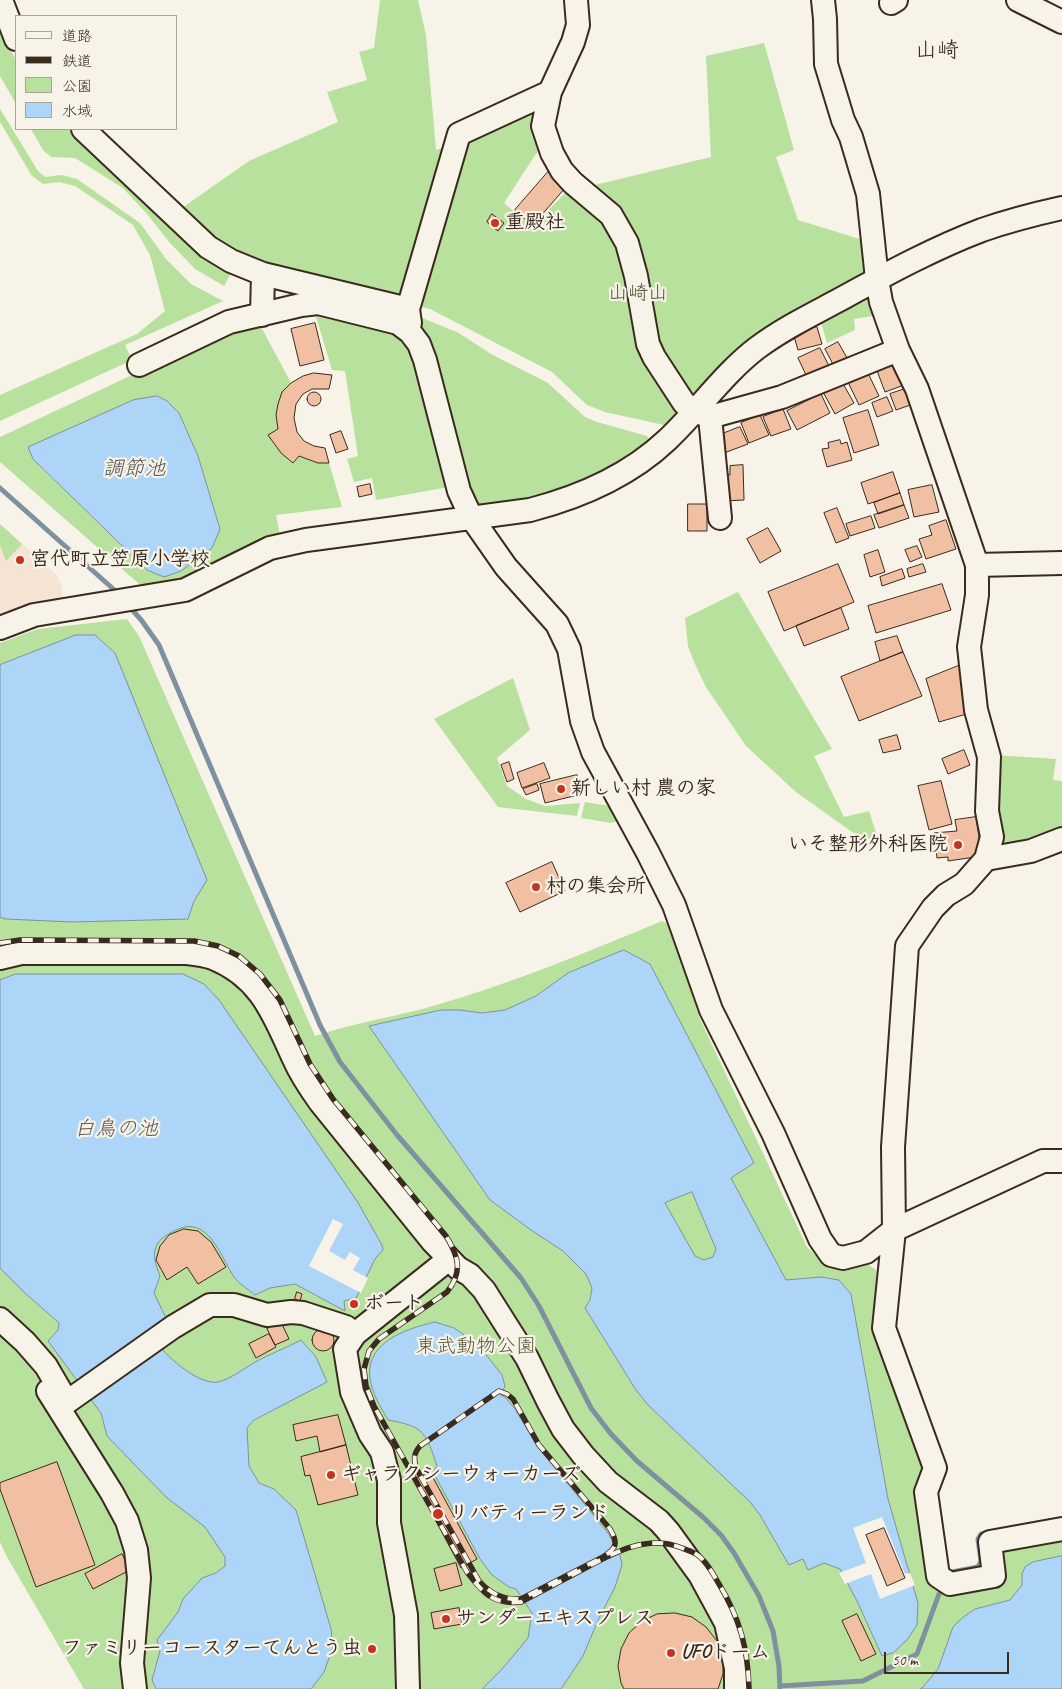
<!DOCTYPE html>
<html>
<head>
<meta charset="utf-8">
<style>
	body { margin:0 }
	#map { position:relative; width:1062px; height:1689px; overflow:hidden; background:#f7f3e8; font-family:Caveat,"Klee One",sans-serif }
	canvas { display:block }
	.legend { position:absolute; left:15px; top:15px; width:162px; height:115px; box-sizing:border-box; background:#f7f3e8; border:1px solid #aca397; margin:0; padding:6px 9px; list-style:none; font-size:15px; color:#3b2a1e }
	.legend li { display:flex; align-items:center; gap:10px; height:25px }
	.legend b { width:25px; border:1px solid #aca397 }
	.scale { position:absolute; left:884px; top:1652px; width:125px; height:22px; box-sizing:border-box; border:2px solid #3b2a1e; border-top:0; padding-left:6px; font-size:15px; line-height:18px; white-space:nowrap; color:#3b2a1e; -webkit-text-stroke:4px #f7f3e8; paint-order:stroke }
</style>
</head>
<body>
<div id="map">
<canvas width="1062" height="1689"></canvas>
<ul class="legend">
<li><b style="height:6px;background:#f7f3e8"></b>道路</li>
<li><b style="height:6px;background:#3b2a1e"></b>鉄道</li>
<li><b style="height:14px;background:#b8e19d"></b>公園</li>
<li><b style="height:14px;background:#add5f7"></b>水域</li>
</ul>
<div class="scale">50 m</div>
</div>
<script>
const g = document.querySelector('canvas').getContext('2d');
g.lineJoin = 'round';
function fillPath(path, color) { g.fillStyle = color; g.fill(path, 'evenodd'); }
function stroke(path, color, width, dash) { g.strokeStyle = color; g.lineWidth = width; g.lineCap = dash ? 'butt' : 'round'; g.setLineDash(dash || []); g.stroke(path); }
function label(font, color, halo, rows, align = 'center') {
  g.font = font + ' Caveat,"Klee One",sans-serif'; g.lineWidth = 4.5; g.setLineDash([]); g.textBaseline = 'middle'; g.strokeStyle = halo; g.fillStyle = color; for (const [text, x, y, turn = 0] of rows) {
    g.save(); g.translate(x, y); g.rotate((+turn || 0) * Math.PI / 180); g.textAlign = isNaN(turn) ? turn : align; if (halo) g.strokeText(text, 0, 0); g.fillText(text, 0, 0); g.restore();
  }
}
const built = new Path2D(`
	M 0,524 L 57,575 L 62,588 L 63,602 L 0,618 Z`);
const green = new Path2D(`
	M 380,0 L 418,0 L 426,35 L 436,150 L 464,140 L 536,105 L 541,146 L 504,203 L 532,227 L 566,192 L 711,157 L 706,56 L 764,43 L 794,150 L 776,157 L 798,220 L 863,240 L 867,276 L 675,424 L 664,425 L 605,412 L 587,405 L 552,372 L 430,309 L 265,267 L 213,240 L 182,208 L 249,161 L 338,122 L 327,92 L 367,80 L 359,52 L 374,48 Z
	M 0,30 L 16,60 L 16,104 L 0,76 Z
	M 0,109 L 38,171 L 45,177 L 62,175 L 77,179 L 140,223 L 166,259 L 191,284 L 223,301 L 125,345 L 132,360 L 0,421 L 0,395 L 137,334 L 165,311 L 150,255 L 133,225 L 75,186 L 59,182 L 43,184 L 32,176 L 0,122 Z
	M 31,129 L 74,129 L 233,270 L 224,286 L 195,269 L 170,243 L 147,214 L 123,188 L 75,158 L 51,157 L 43,150 Z
	M 867,293 L 879,315 L 854,319 L 855,330 L 827,343 L 820,319 Z
	M 314,310 L 396,331 L 410,345 L 449,487 L 376,500 L 372,478 L 354,482 L 347,459 L 358,456 L 345,371 L 332,370 Z
	M 420,317 L 459,333 L 491,354 L 548,383 L 585,417 L 597,422 L 647,436 L 650,441 L 613,468 L 555,494 L 526,501 L 479,506 L 465,481 L 415,327 Z
	M 258,321 L 291,383 C 277,398 275,408 278,429 L 269,435 L 281,453 L 293,463 L 299,456 L 318,463 L 329,463 L 342,507 L 276,515 L 280,536 L 204,573 L 146,590 L 0,462 L 0,437 L 232,328 ZM 179,413 L 198,456 L 220,529 L 147,570 L 33,459 L 29,447 Z
	M 0,524 L 22,544 L 6,561 L 0,545 Z
	M 738,592 L 832,749 L 814,756 L 844,817 L 869,811 L 879,842 L 852,832 L 796,792 L 746,746 L 706,687 L 694,662 L 688,646 L 685,618 Z
	M 127,619 L 139,636 L 315,1036 C 353,1023 394,1017 433,1006 C 511,984 587,952 662,921 L 669,925 L 700,1019 L 807,1247 L 825,1265 L 845,1267 L 866,1263 L 876,1270 L 878,1280 L 875,1340 L 928,1468 L 919,1493 L 935,1590 L 996,1579 L 993,1545 L 1062,1532 L 1062,1689 L 84,1689 L 7,1557 L 0,1542 L 0,643 L 38,629 Z
	M 513,678 L 530,730 L 497,758 L 507,786 L 526,799 L 545,806 L 580,803 L 577,816 L 498,807 L 434,719 Z
	M 994,755 L 1056,759 L 1053,780 L 1062,781 L 1062,832 L 1003,848 L 992,805 Z
	M 585,802 L 610,806 L 617,816 L 617,821 L 611,823 L 581,818 Z`);
const water = new Path2D(`
	M 157,396 L 167,401 L 179,413 L 198,456 L 220,529 L 212,548 L 181,571 L 164,577 L 147,570 L 33,459 L 28,447 L 133,400 Z
	M 76,635 L 95,635 L 115,653 L 207,880 L 194,901 L 188,919 L 72,922 L 5,919 L 0,917 L 0,665 Z
	M 624,950 L 650,964 L 754,1163 L 731,1178 L 786,1280 L 821,1277 L 839,1280 L 851,1294 L 888,1499 L 918,1603 L 917,1625 L 907,1640 L 893,1653 L 882,1656 L 857,1601 L 840,1569 L 824,1563 L 808,1570 L 803,1559 L 789,1565 L 760,1515 L 750,1502 L 648,1405 L 636,1390 L 585,1308 L 590,1300 L 592,1288 L 586,1274 L 563,1251 L 531,1230 L 490,1200 L 369,1026 L 441,1010 L 460,1010 L 482,1013 L 505,1010 L 536,996 L 568,973 ZM 692,1192 L 716,1249 L 713,1257 L 704,1260 L 695,1256 L 665,1203 Z
	M 16,974 L 183,974 L 204,984 L 219,1000 L 357,1201 L 382,1245 L 383,1250 L 375,1259 L 356,1298 L 344,1301 L 345,1311 L 295,1284 L 270,1288 L 255,1295 C 248,1289 239,1284 234,1277 C 221,1257 208,1214 176,1230 C 170,1233 162,1237 158,1243 C 151,1254 156,1265 160,1276 L 154,1293 L 165,1316 L 166,1328 L 163,1350 C 173,1362 201,1385 218,1382 C 231,1379 243,1369 255,1362 C 270,1354 286,1348 301,1340 L 316,1357 L 327,1382 L 254,1420 L 247,1428 L 249,1466 L 259,1483 L 274,1489 L 296,1510 L 331,1629 L 333,1647 L 324,1672 L 311,1689 L 156,1689 L 152,1680 L 160,1651 L 157,1640 L 178,1612 L 183,1599 L 202,1578 L 216,1573 L 225,1566 L 225,1557 L 205,1527 L 166,1497 L 107,1436 L 101,1413 L 48,1341 L 58,1330 L 59,1323 L 25,1293 L 0,1268 L 0,980 Z
	M 435,1322 L 454,1328 L 470,1339 L 488,1357 L 502,1375 L 505,1386 L 501,1395 L 505,1397 L 515,1409 L 537,1446 L 608,1533 L 620,1555 L 622,1565 L 615,1587 L 599,1618 L 583,1656 L 561,1689 L 482,1689 L 503,1668 L 528,1638 L 532,1613 L 516,1589 L 509,1587 L 492,1575 L 480,1559 L 433,1472 L 437,1466 C 433,1455 429,1438 419,1430 C 411,1424 398,1422 388,1420 C 382,1409 374,1397 371,1384 C 361,1344 404,1329 435,1322 Z
	M 1062,1556 L 1062,1689 L 920,1689 L 923,1687 L 938,1669 L 953,1627 L 962,1618 L 975,1609 L 1010,1600 L 1022,1585 L 1022,1574 L 1025,1567 L 1033,1562 Z`);
const pier = new Path2D(`
	M 333,1219 L 343,1224 L 329,1251 L 345,1260 L 350,1252 L 360,1258 L 353,1270 L 368,1278 L 361,1293 L 309,1266 Z
	M 882,1517 L 905,1574 L 910,1573 L 915,1585 L 880,1599 L 871,1574 L 845,1584 L 839,1573 L 866,1563 L 853,1528 Z`);
const stream = new Path2D(`
	M 0,488 L 120,595
	M 129,606 L 142,621 L 159,645 L 320,1025 L 340,1062 L 397,1135 L 521,1278 L 539,1306 L 591,1408 L 611,1434 L 637,1461 L 704,1518 L 721,1535 L 734,1553 L 759,1596 L 773,1631 L 779,1666 L 780,1689
	M 947,1573 L 978,1567 L 981,1561 L 978,1539 L 981,1534 L 988,1533
	M 780,1686 L 863,1681 L 917,1654 L 939,1594`);
const building = new Path2D(`
	M 548,172 L 566,187 L 532,226 L 515,210 Z
	M 492,214 L 504,223 L 498,231 L 487,222 Z
	M 315,323 L 324,360 L 300,366 L 291,329 Z
	M 817,327 L 822,344 L 798,350 L 793,333 Z
	M 838,342 L 850,363 L 836,370 L 825,349 Z
	M 820,348 L 829,366 L 807,377 L 798,358 Z
	M 895,361 L 904,385 L 885,392 L 876,368 Z
	M 867,371 L 879,396 L 859,405 L 847,380 Z
	M 314,373 L 332,375 L 329,389 L 312,389 L 303,394 L 296,404 L 294,418 L 297,432 L 304,441 L 314,446 L 325,448 L 329,463 L 318,463 L 299,456 L 293,463 L 281,453 L 268,435 L 278,429 L 276,415 L 278,404 L 282,392 L 291,383 L 303,376 Z
	M 842,382 L 854,403 L 835,414 L 823,392 Z
	M 911,387 L 916,403 L 896,410 L 890,394 Z
	M307 399a7 7 0 1 1 14 0a7 7 0 1 1-14 0Z
	M 821,394 L 830,413 L 797,430 L 787,411 Z
	M 887,397 L 893,411 L 877,417 L 872,403 Z
	M 783,409 L 791,429 L 771,436 L 763,417 Z
	M 868,410 L 879,445 L 854,453 L 843,418 Z
	M 760,415 L 769,435 L 749,443 L 741,423 Z
	M 740,427 L 748,444 L 724,453 L 717,436 Z
	M 341,431 L 348,449 L 336,453 L 330,435 Z
	M 840,440 L 841,444 L 847,442 L 852,460 L 827,467 L 822,449 L 829,448 L 828,443 Z
	M 743,465 L 744,500 L 724,501 L 722,475 L 730,475 L 730,466 Z
	M 893,472 L 900,493 L 868,504 L 861,483 Z
	M 370,484 L 372,494 L 359,497 L 357,487 Z
	M 932,485 L 939,512 L 914,517 L 908,490 Z
	M 900,493 L 904,505 L 878,514 L 874,503 Z
	M 688,504 L 707,504 L 707,531 L 688,531 Z
	M 904,505 L 909,518 L 879,528 L 874,515 Z
	M 837,508 L 849,538 L 836,543 L 824,513 Z
	M 871,516 L 875,528 L 850,536 L 846,524 Z
	M 946,520 L 956,549 L 926,559 L 919,539 L 932,535 L 929,526 Z
	M 768,528 L 781,551 L 760,563 L 747,539 Z
	M 917,546 L 922,557 L 910,562 L 905,550 Z
	M 878,550 L 885,572 L 870,577 L 864,555 Z
	M 838,564 L 854,602 L 784,631 L 768,592 Z
	M 923,564 L 926,572 L 909,577 L 907,569 Z
	M 902,569 L 905,578 L 882,586 L 880,577 Z
	M 942,584 L 951,610 L 876,633 L 868,606 Z
	M 841,608 L 849,629 L 804,646 L 796,626 Z
	M 897,636 L 903,652 L 880,661 L 875,642 Z
	M 903,652 L 922,696 L 859,721 L 841,677 Z
	M 963,664 L 970,713 L 939,722 L 926,679 Z
	M 897,735 L 901,749 L 883,753 L 879,740 Z
	M 964,750 L 970,765 L 948,774 L 942,759 Z
	M 509,762 L 514,779 L 507,782 L 501,765 Z
	M 544,763 L 550,778 L 522,788 L 517,773 Z
	M 577,775 L 582,794 L 545,803 L 540,784 Z
	M 941,781 L 952,824 L 929,830 L 918,786 Z
	M 537,784 L 539,790 L 526,795 L 523,789 Z
	M 976,817 L 982,856 L 948,861 L 948,857 L 937,858 L 934,833 L 957,831 L 955,820 Z
	M 552,862 L 565,891 L 520,912 L 506,883 Z
	M 184,1229 L 198,1231 L 211,1242 L 226,1267 L 198,1284 L 187,1267 L 167,1280 L 156,1260 L 160,1246 L 169,1235 Z
	M 297,1292 L 302,1294 L 300,1301 L 295,1299 Z
	M 281,1322 L 289,1339 L 275,1345 L 267,1329 Z
	M312 1340a11 11 0 1 1 22 0a11 11 0 1 1-22 0Z
	M 269,1334 L 276,1347 L 256,1358 L 249,1344 Z
	M 338,1415 L 346,1445 L 320,1452 L 317,1436 L 296,1441 L 293,1425 Z
	M 346,1445 L 358,1495 L 318,1505 L 310,1475 L 305,1476 L 301,1457 Z
	M 57,1462 L 95,1565 L 36,1587 L 0,1489 L 0,1483 Z
	M 430,1472 L 477,1559 L 461,1568 L 414,1480 Z
	M 884,1528 L 905,1578 L 887,1586 L 866,1535 Z
	M 122,1554 L 130,1570 L 93,1589 L 85,1574 Z
	M 456,1563 L 462,1585 L 440,1591 L 434,1569 Z
	M 459,1608 L 462,1624 L 434,1629 L 431,1613 Z
	M 675,1613 L 692,1617 L 706,1627 L 717,1641 L 723,1657 L 723,1674 L 718,1689 L 624,1689 L 621,1683 L 618,1666 L 621,1649 L 629,1633 L 642,1621 L 657,1614 Z
	M 857,1614 L 876,1654 L 861,1661 L 842,1621 Z`);
const minor = new Path2D(`
	M 1,0 L 16,39
	M 576,0 L 578,25 L 573,42 L 550,92 L 543,126 L 552,153 L 562,171 L 573,183 L 611,215 L 627,243 L 636,276 L 648,344 L 654,357 L 684,403 L 695,411 L 710,417 L 782,397 L 898,350
	M 823,0 L 825,19 L 826,64 L 843,120 L 851,137 L 868,194 L 877,279 L 881,302 L 898,350 L 917,389 L 977,565 L 977,595 L 969,647 L 976,710 L 989,757 L 987,811 L 992,837 L 986,859 L 964,884 L 946,895 L 933,908 L 907,946 L 893,1147 L 894,1230 L 884,1328 L 935,1468 L 926,1492 L 938,1576 L 950,1584 L 994,1576 L 990,1542 L 1062,1529
	M 1018,0 L 1062,22
	M 891,3 L 896,0
	M 83,129 L 208,247 L 231,261 L 263,274 L 408,309
	M 262,315 L 263,274
	M 410,323 L 408,309 L 459,134 L 550,92
	M 139,365 L 229,322 L 301,305 L 318,303 L 398,323 L 410,332 L 419,344 L 425,360 L 459,491 L 471,517 L 506,567 L 557,624 L 569,649 L 582,721 L 593,752 L 648,853 L 674,905 L 711,1010 L 773,1133 L 820,1239 L 831,1255 L 843,1258 L 866,1252 L 894,1230 L 1043,1161 L 1062,1161
	M 710,417 L 720,518
	M 977,565 L 1062,563
	M 0,628 L 34,615 L 185,590 L 270,548 L 306,540 L 530,510 C 580,497 629,476 667,440 C 698,411 723,374 757,348 C 782,329 811,315 839,300 C 885,275 932,249 982,230 C 1008,221 1035,214 1062,208
	M 986,859 L 1031,851 L 1062,839
	M 0,958 L 21,953 L 187,953 C 196,954 205,955 213,958 C 262,978 274,1016 294,1059 C 301,1075 310,1088 320,1102 L 433,1242 L 458,1268 L 470,1275 L 484,1290 L 527,1358 L 548,1401 L 563,1429 L 583,1455 L 608,1482 L 659,1521 L 668,1531 L 700,1575 L 726,1623 L 736,1668 L 736,1689
	M 0,1319 L 25,1342 L 46,1366 L 67,1402 L 173,1327 L 210,1305 L 234,1305 L 267,1315 L 291,1312 L 303,1313 L 346,1327 L 355,1334
	M 48,1391 L 112,1493 L 127,1521 L 136,1550 L 139,1578 L 132,1663 L 135,1689
	M 408,1689 L 406,1615 L 389,1523 L 389,1480 L 382,1452 L 370,1434 L 352,1392 L 345,1349 L 355,1334 L 449,1259`);
const rail = new Path2D(`
	M 0,943 L 20,940 L 194,941 L 218,946 L 239,956 L 260,974 L 280,1000 L 310,1064 L 333,1099 L 446,1236 C 459,1257 463,1272 447,1292 L 379,1339 L 369,1351 L 364,1369 L 366,1386 L 374,1406 L 467,1572 C 483,1593 493,1605 521,1602 C 540,1592 559,1582 578,1572 C 610,1555 645,1533 682,1548 C 686,1550 692,1551 696,1554 C 706,1560 713,1574 719,1584 C 740,1619 748,1648 749,1689
	M 499,1391 L 507,1394 L 513,1399 L 539,1445 L 610,1529 C 619,1544 616,1548 603,1557 L 521,1599 C 503,1600 491,1594 479,1581 L 416,1468 C 414,1459 413,1454 420,1446 Z`);
const markers = [
	[495,223,5,"#c8321e"],
	[20,560,5,"#c8321e"],
	[561,789,5,"#c8321e"],
	[958,845,5,"#c8321e"],
	[536,887,5,"#c8321e"],
	[354,1304,5,"#c8321e"],
	[331,1475,5,"#c8321e"],
	[438,1514,6,"#c8321e"],
	[446,1619,5,"#c8321e"],
	[372,1649,5,"#c8321e"],
	[671,1653,5,"#c8321e"]
];
const poiNames = [
	["重殿社",505,223],
	["宮代町立笠原小学校",30,560],
	["新しい村 農の家",571,789],
	["いそ整形外科医院",948,845,"right"],
	["村の集会所",546,887],
	["ボート",364,1304],
	["ギャラクシーウォーカーズ",341,1475],
	["リバティーランド",449,1514],
	["サンダーエキスプレス",456,1619],
	["ファミリーコースターてんとう虫",362,1649,"right"],
	["UFOドーム",681,1653]
];
const parkNames = [
	["山崎山",638,294],
	["東武動物公園",476,1347]
];
const waterNames = [
	["調節池",134,469],
	["白鳥の池",116,1129]
];
const quarterNames = [
	["山崎",937,51]
];
fillPath(built, '#f5e3d3');
fillPath(green, '#b8e19d');
fillPath(water, '#add5f7');
stroke(water, '#7f91a0', 1);
fillPath(pier, '#f7f3e8');
stroke(stream, '#7f91a0', 5);
fillPath(building, '#f1bfa2');
stroke(building, '#3b2a1e', 1);
stroke(minor, '#3b2a1e', 26);
stroke(minor, '#f7f3e8', 22);
stroke(rail, '#3b2a1e', 5.5);
stroke(rail, '#f7f3e8', 4, [11]);
for (const [x, y, r, color] of markers) { const dot = new Path2D(); dot.arc(x, y, r, 0, 2 * Math.PI); g.fillStyle = color; g.fill(dot); stroke(dot, '#f7f3e8', 2); }
label('bold 20px', '#3b2a1e', '#f7f3e8', poiNames, 'left');
label('20px', '#5a583e', '#f7f3e8', parkNames);
label('italic 21px', '#585554', '#f7f3e8', waterNames);
label('22px', '#3b2a1e', '#f7f3e8', quarterNames);
</script>
</body>
</html>
